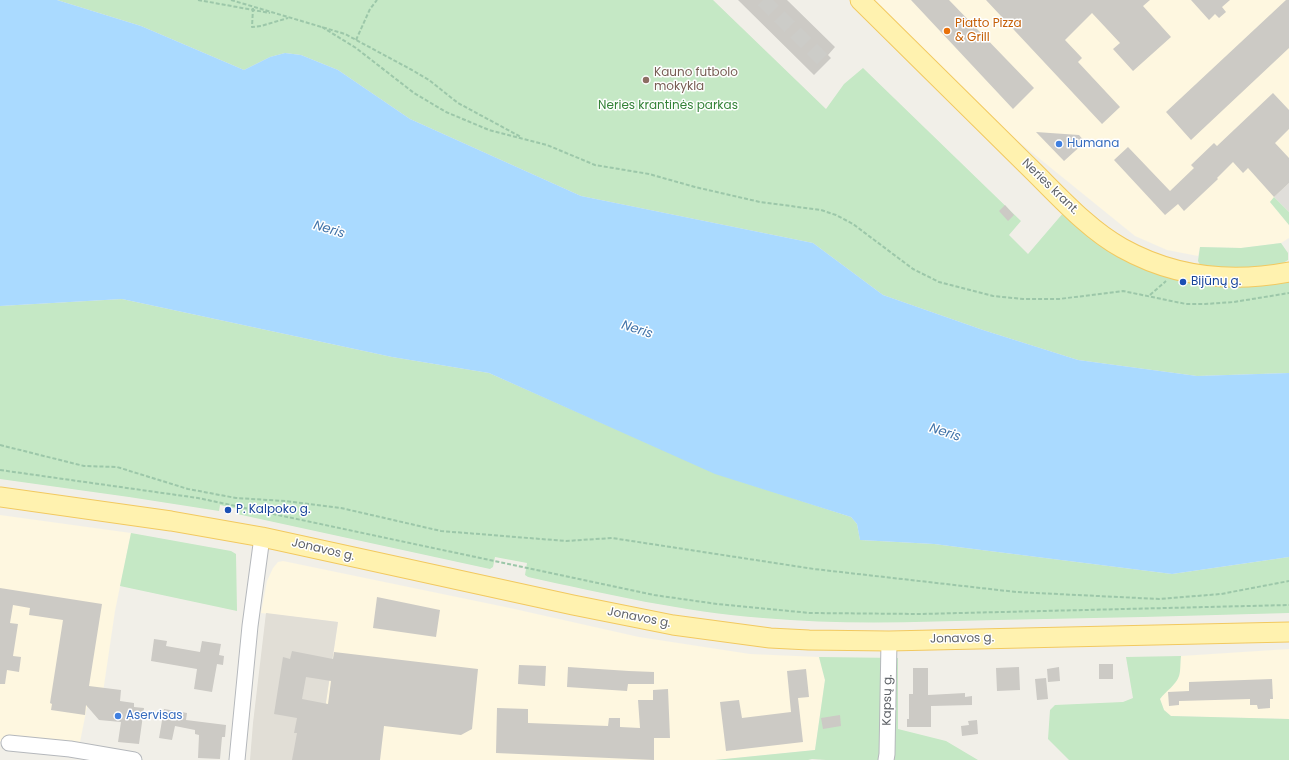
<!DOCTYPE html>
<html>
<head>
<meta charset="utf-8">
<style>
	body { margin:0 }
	canvas { display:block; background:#f1efe8 }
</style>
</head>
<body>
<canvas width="1289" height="760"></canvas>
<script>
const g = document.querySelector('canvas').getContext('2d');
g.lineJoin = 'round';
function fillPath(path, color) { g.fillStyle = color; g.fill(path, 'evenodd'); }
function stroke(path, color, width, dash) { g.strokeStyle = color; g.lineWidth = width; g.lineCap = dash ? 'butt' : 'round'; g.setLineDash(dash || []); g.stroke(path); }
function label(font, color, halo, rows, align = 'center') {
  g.font = font + ' Poppins,sans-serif'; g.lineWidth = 3; g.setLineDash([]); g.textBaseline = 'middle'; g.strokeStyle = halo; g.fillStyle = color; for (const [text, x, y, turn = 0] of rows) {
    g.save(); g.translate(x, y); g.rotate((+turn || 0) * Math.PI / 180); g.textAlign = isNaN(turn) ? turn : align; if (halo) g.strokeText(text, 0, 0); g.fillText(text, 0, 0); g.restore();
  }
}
const commercial = new Path2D(`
	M 872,0 L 1289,0 L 1289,183 L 1270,202 L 1289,225 L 1289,238 L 1281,243 L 1241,248 L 1200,247 L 1198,256 L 1167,250 L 1135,236 L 1014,138 Z
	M 0,515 L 131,533 L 115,611 L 102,699 L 89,697 L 79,747 L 50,740 L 0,741 Z
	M 283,561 L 510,608 L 639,637 L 750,654 L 819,657 L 825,680 L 815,750 L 715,760 L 319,760 L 318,756 L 338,622 L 261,613 L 267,581 L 273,568 L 278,562 Z
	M 1289,649 L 1289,719 L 1171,716 L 1164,710 L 1160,699 L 1165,692 L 1174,684 L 1179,676 L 1181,656 Z`);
const industrial = new Path2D(`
	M 1289,183 L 1289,212 L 1274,197 Z`);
const education = new Path2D(`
	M 266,613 L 338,622 L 318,756 L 319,760 L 250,760 L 253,723 Z`);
const green = new Path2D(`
	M 57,0 L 713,0 L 826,109 L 844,84 L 863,68 L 1021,221 L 1009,235 L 1028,254 L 1064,212 L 1105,246 L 1229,286 L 1258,286 L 1289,280 L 1289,373 L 1197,376 L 1078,360 L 983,330 L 883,295 L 813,243 L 581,196 L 410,119 L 338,70 L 301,55 L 285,53 L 270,57 L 244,70 L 141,26 Z
	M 1274,197 L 1289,212 L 1289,225 L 1270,202 Z
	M 1281,243 L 1288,253 L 1288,260 L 1280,265 L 1244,271 L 1206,268 L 1200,265 L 1198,261 L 1200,247 L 1241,248 Z
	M 122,299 L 392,357 L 489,373 L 715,473 L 851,517 L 857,524 L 860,540 L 934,544 L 1172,574 L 1289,557 L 1289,613 C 1192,616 1094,618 997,620 C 919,622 840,625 763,618 C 683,612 606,594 528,577 L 525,575 L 527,563 L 495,557 L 493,567 L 490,569 L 237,514 L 238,509 L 220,505 L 219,511 L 129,497 L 0,479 L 0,306 Z
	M 131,533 L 231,551 L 236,554 L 237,611 L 120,586 Z
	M 1181,656 C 1180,662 1181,670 1179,676 C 1176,685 1166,691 1160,699 L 1164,710 L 1171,716 L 1289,719 L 1289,760 L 1069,760 L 1048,739 L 1050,710 L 1055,705 L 1123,702 L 1133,698 L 1126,657 Z
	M 819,657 L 898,658 L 898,729 L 946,741 L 978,760 L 826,760 L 812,759 L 808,760 L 715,760 L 815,750 L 825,680 Z`);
const water = new Path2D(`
	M 0,0 L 57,0 L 141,26 L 244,70 L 270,57 L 285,53 L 301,55 L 338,70 L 410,119 L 581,196 L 813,243 L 883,295 L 983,330 L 1078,360 L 1197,376 L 1289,373 L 1289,557 L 1172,574 L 934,544 L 860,540 L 857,524 L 851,517 L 715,474 L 489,373 L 392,357 L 122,299 L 0,306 Z`);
const building = new Path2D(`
	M 738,0 L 787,0 L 835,47 L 828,55 L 831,58 L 814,75 Z
	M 911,0 L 949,0 L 1034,88 L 1013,109 Z
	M 986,0 L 1150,0 L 1143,6 L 1171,37 L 1133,71 L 1113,49 L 1120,43 L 1092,13 L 1065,40 L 1082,58 L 1078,62 L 1120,107 L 1102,124 Z
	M 1191,0 L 1230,0 L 1222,7 L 1226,12 L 1219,18 L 1215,14 L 1209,20 Z
	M 1286,0 L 1289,0 L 1289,48 L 1191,140 L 1166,112 Z
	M 1273,93 L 1289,110 L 1289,129 L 1275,143 L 1289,158 L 1289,183 L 1274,197 L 1248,168 L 1243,173 L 1233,162 L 1217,178 L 1218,179 L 1184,211 L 1178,204 L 1165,215 L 1114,160 L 1128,147 L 1170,191 L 1194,168 L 1191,165 L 1214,143 L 1217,146 Z
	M 1036,132 L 1079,135 L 1085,142 L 1064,161 Z
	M 1005,205 L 1014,215 L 1008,221 L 999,211 Z
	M 0,588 L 102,604 L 89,686 L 121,690 L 120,701 L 134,703 L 134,707 L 144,708 L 139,744 L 118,742 L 121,722 L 99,720 L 86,705 L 85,715 L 51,710 L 52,704 L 50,703 L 63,620 L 29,615 L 30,608 L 13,605 L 10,623 L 18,624 L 13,656 L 21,657 L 19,672 L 7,670 L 5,684 L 0,684 Z
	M 377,597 L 440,610 L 436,637 L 373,628 Z
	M 154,639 L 167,641 L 166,646 L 200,652 L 202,641 L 221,644 L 219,655 L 224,656 L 223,665 L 217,664 L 212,692 L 194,689 L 197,669 L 151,661 Z
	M 292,651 L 333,659 L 334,652 L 478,669 L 472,729 L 461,735 L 384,726 L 380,760 L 292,760 L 297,733 L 294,733 L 297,718 L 274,714 L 283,657 L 290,659 ZM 306,677 L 331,681 L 328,704 L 302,699 Z
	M 1099,664 L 1113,664 L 1113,679 L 1099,679 Z
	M 519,665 L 546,666 L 545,686 L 518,684 Z
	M 568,667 L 629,671 L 654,672 L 654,684 L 628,684 L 627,691 L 567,687 Z
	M 1019,667 L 1020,690 L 997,691 L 996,668 Z
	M 1059,667 L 1060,681 L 1048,682 L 1047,669 Z
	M 913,668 L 928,668 L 928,695 L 965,693 L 965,697 L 972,696 L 972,705 L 931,706 L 931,727 L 907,727 L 907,719 L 909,719 L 909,694 L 913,694 Z
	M 806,669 L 809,697 L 798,698 L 803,742 L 726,751 L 720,702 L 739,700 L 742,718 L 791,712 L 787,671 Z
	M 1046,678 L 1048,699 L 1037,700 L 1035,679 Z
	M 1272,679 L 1273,699 L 1270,699 L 1270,708 L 1258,709 L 1257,705 L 1250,705 L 1250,699 L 1179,701 L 1179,705 L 1169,706 L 1168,692 L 1189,691 L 1189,682 Z
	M 668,689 L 670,738 L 654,738 L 654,760 L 496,753 L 497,708 L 528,709 L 528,723 L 608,726 L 609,718 L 620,718 L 620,727 L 640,728 L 638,700 L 653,700 L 653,690 Z
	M 164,709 L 187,713 L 186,720 L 226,725 L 225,737 L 222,737 L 220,759 L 198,758 L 199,735 L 195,734 L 195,730 L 175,726 L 172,740 L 159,738 Z
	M 840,715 L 841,726 L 823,729 L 821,718 Z
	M 977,720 L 978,734 L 962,736 L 961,726 L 969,725 L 968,721 Z`);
const minorTunnel = new Path2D(`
	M 763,0 L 826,63`);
const path = new Path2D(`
	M 198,0 L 270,13
	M 231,0 L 345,34 L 412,70 L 429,80 L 458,103 L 521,137
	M 253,8 L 252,27 L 261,26 L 288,18
	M 322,27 L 356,48 L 414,93 L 446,112 L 489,130 L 547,145 L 595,165 L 649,174 L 695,187 L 760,202 L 821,210 L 836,215 L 853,224 L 913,269 L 939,282 L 993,296 L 1023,299 L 1059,299 L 1123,291 L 1186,304 L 1205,304 L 1234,302 L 1289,293
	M 356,40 L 370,9 L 377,0
	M 1150,295 L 1166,281
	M 0,445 L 84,466 L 117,467 L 188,489 L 236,498 L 285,501 L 341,508 L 441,531 L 566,541 L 612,538 L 814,569 L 1016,592 L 1159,599 L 1221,594 L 1289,581
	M 0,470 L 198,498 L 654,595 L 717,604 L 810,613 L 920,614 L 1289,605`);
const minor = new Path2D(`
	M 9,743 L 70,749 L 134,760
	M 237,760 L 250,626 L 262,537
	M 886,760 L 887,754 L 889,641`);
const major = new Path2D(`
	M 860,0 C 916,55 971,110 1026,164 C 1055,192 1087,229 1122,248 C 1174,277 1231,283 1289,272
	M 0,497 L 171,521 L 262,537 L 573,605 L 673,625 L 770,638 L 809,640 L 889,641 L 1289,632`);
const markers = [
	[947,31,4,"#e8710a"],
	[646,80,4,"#8d6e63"],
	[1059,144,4,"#3f7fe0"],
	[1183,282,4,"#1a4fb4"],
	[228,510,4,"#1a4fb4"],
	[118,716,4,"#3f7fe0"]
];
const foodNames = [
	["Piatto Pizza",955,24],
	["& Grill",955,38]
];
const educationNames = [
	["Kauno futbolo",654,73],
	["mokykla",654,87]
];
const parkNames = [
	["Neries krantinės parkas",668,106]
];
const shopNames = [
	["Humana",1067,144],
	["Aservisas",126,716]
];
const streetNames = [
	["Neries krant.",1050,187,44],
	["Jonavos g.",323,550,13],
	["Jonavos g.",639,618,11],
	["Jonavos g.",962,639,-1],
	["Kapsų g.",888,700,-89]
];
const transitNames = [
	["Bijūnų g.",1191,282],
	["P. Kalpoko g.",236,510]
];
const waterNames = [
	["Neris",329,230,17],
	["Neris",637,330,18],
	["Neris",945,433,18]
];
fillPath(commercial, '#fef7e0');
fillPath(industrial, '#e0deda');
fillPath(education, '#e1ded6');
fillPath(green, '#c5e8c5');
fillPath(water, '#aadaff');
fillPath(building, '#cccac5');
stroke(minorTunnel, '#ccccc8', 15, [15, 8]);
stroke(minor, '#b5b8bc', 17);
stroke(major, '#f2c960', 21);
stroke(path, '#9cc7a9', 2, [4, 2]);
stroke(minor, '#fff', 15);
stroke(major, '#fff2af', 19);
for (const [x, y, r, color] of markers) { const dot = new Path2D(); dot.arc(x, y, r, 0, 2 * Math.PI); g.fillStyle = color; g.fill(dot); stroke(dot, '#fff', 1.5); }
label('12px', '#c56008', '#fff', foodNames, 'left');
label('12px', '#785e54', '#fff', educationNames, 'left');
label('12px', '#348238', '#fff', parkNames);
label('12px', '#366cbe', '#fff', shopNames, 'left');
label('12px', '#5f6368', '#fff', streetNames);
label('12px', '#164399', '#fff', transitNames, 'left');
label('italic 13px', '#4174aa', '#fff', waterNames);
</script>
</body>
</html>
